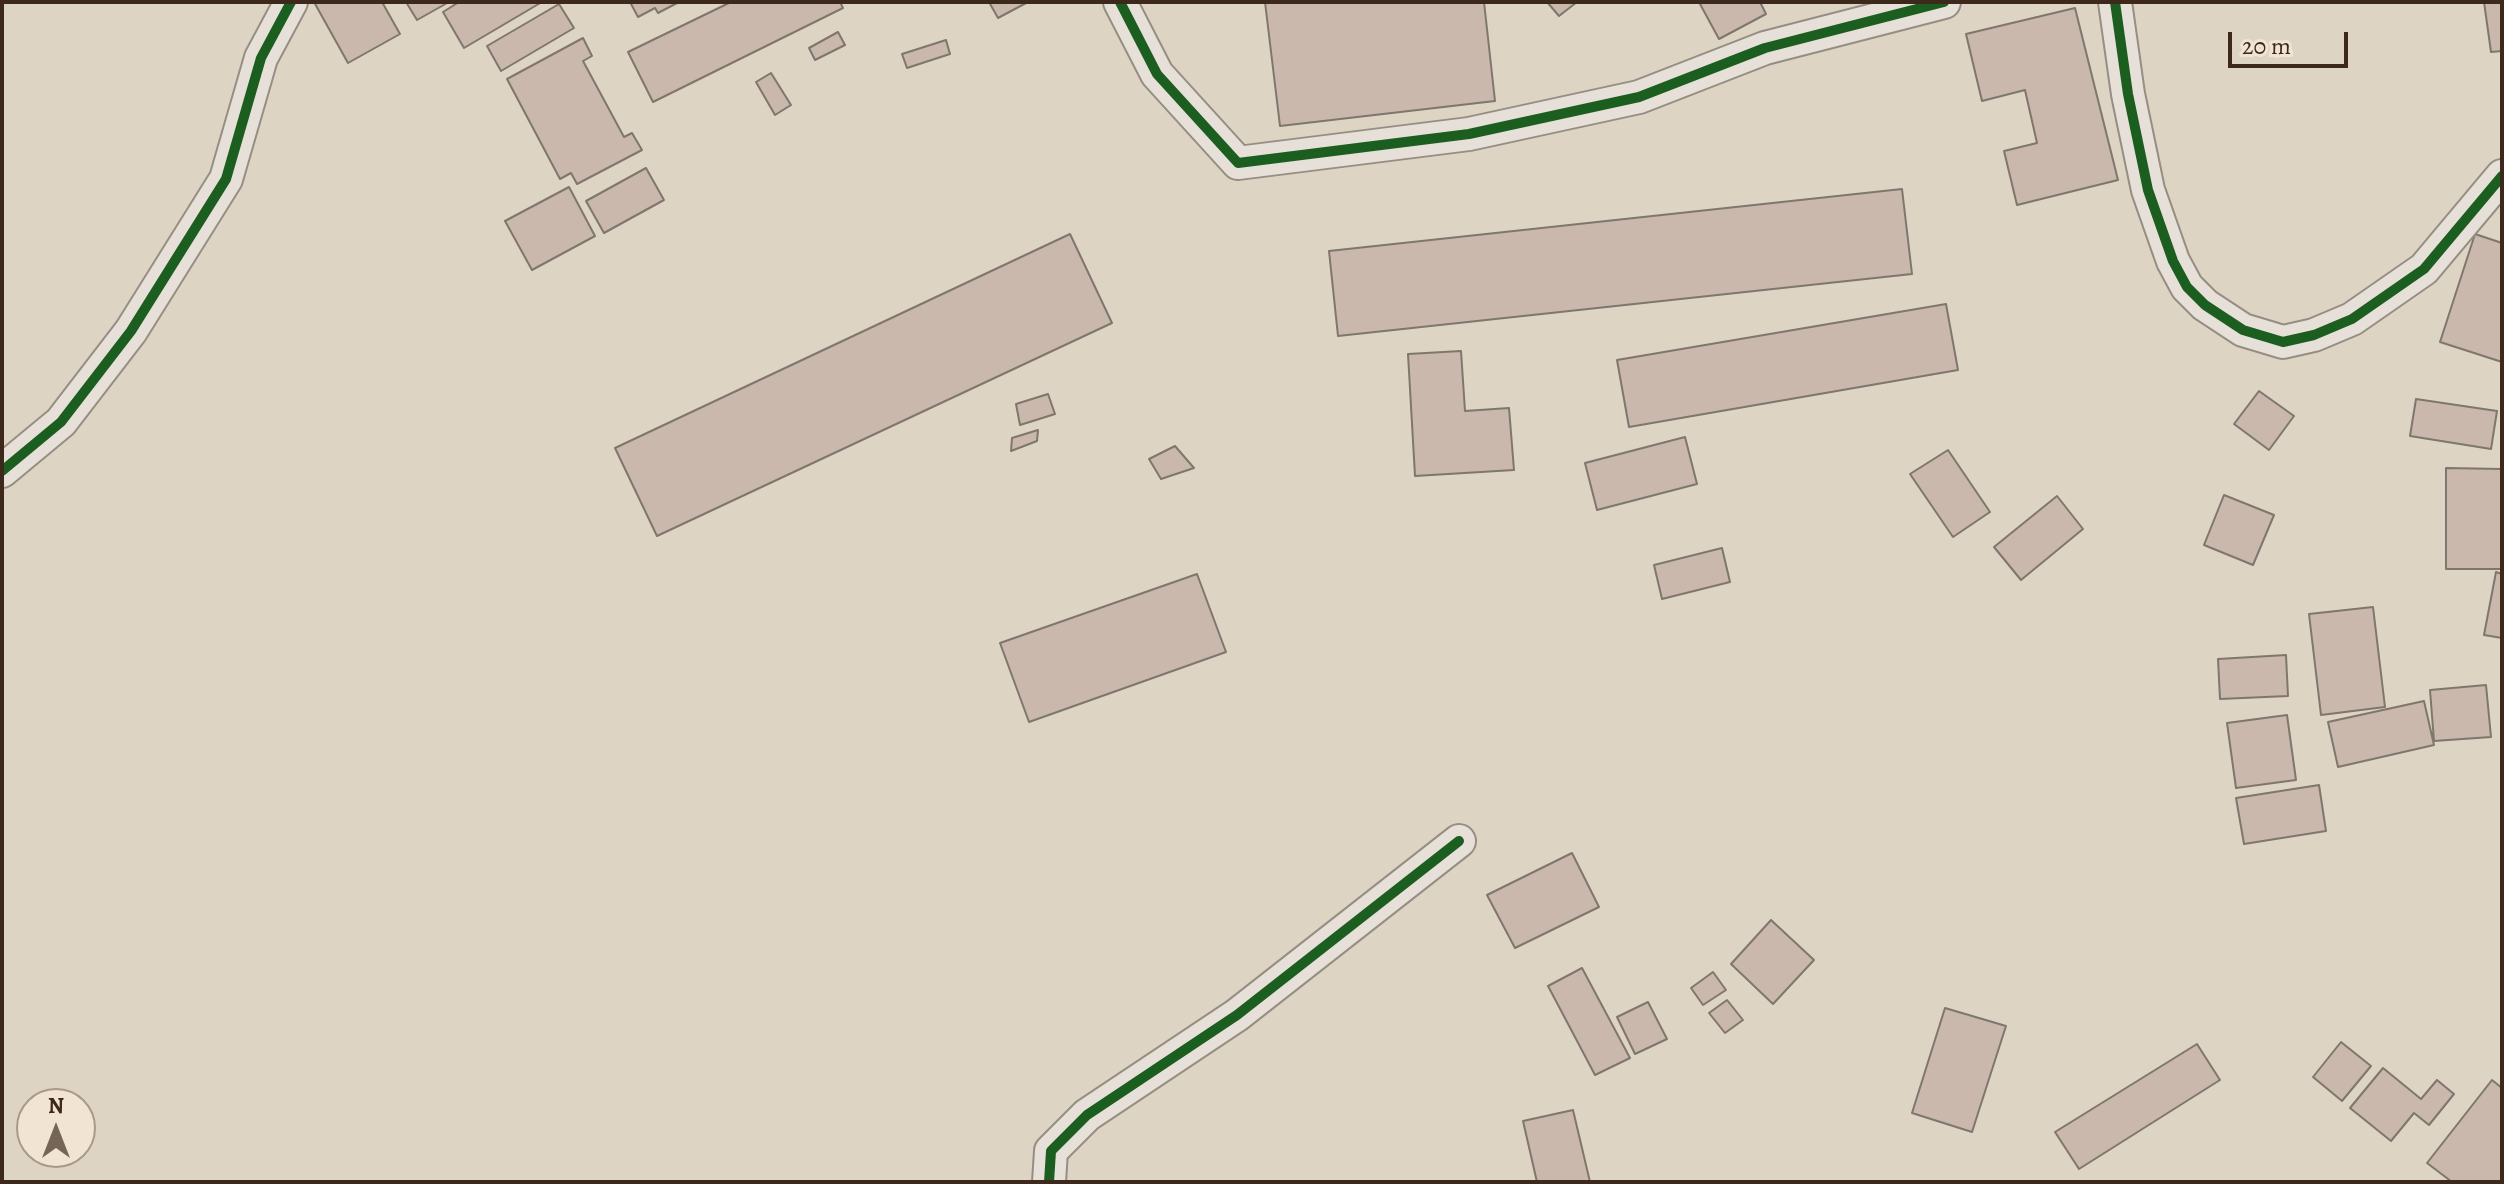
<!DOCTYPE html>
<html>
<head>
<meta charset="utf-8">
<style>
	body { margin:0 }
	#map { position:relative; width:2504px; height:1184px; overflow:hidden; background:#ded4c4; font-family:Alegreya,serif }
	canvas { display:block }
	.frame { position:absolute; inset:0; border:4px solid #3c291b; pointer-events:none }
	.north { position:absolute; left:16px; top:1088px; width:80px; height:80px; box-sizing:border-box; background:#f1e4d2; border:2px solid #a99989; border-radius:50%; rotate:0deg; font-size:22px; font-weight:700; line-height:32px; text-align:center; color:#3c291b }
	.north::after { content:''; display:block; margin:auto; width:28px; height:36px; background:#756556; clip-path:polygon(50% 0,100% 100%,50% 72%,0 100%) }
	.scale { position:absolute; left:2228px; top:32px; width:120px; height:36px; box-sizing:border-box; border:4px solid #3c291b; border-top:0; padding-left:10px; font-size:24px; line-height:28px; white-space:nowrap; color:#3c291b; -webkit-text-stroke:6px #f1e4d2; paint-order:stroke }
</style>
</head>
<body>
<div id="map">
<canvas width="2504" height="1184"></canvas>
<div class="frame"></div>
<div class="north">N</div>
<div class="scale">20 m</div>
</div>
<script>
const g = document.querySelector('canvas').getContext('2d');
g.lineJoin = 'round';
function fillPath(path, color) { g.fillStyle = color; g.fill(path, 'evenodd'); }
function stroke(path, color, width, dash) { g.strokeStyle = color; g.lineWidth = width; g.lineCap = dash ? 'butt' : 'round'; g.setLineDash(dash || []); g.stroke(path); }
const building = new Path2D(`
	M 314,2 L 382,2 L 400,34 L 348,63 Z
	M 406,2 L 449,2 L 417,20 Z
	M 459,2 L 542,2 L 464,48 L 443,12 Z
	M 630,2 L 679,2 L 658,13 L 655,8 L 638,17 Z
	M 731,2 L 840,2 L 843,8 L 653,102 L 628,52 Z
	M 989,2 L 1028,2 L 998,18 Z
	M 1265,2 L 1484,2 L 1495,101 L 1280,126 Z
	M 1547,2 L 1577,2 L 1559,16 Z
	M 1704,2 L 1760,2 L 1766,14 L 1719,39 L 1700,4 Z
	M 2484,2 L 2502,2 L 2502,51 L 2491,52 Z
	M 559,4 L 574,28 L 501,71 L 487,46 Z
	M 2075,8 L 2118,180 L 2017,205 L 2004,151 L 2037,143 L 2025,90 L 1982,101 L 1966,34 Z
	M 838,32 L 845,45 L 815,60 L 809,48 Z
	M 583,38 L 592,56 L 583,61 L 624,137 L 632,133 L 642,150 L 577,184 L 571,173 L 560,179 L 507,79 Z
	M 946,40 L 950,54 L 907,68 L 902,54 Z
	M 771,73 L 791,105 L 775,115 L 756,82 Z
	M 646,168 L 664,200 L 604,233 L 586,201 Z
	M 569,187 L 595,236 L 532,270 L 505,221 Z
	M 1902,189 L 1912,274 L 1338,336 L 1329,251 Z
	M 1070,234 L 1112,323 L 657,536 L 615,448 Z
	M 2475,234 L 2502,243 L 2502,362 L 2440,342 Z
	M 1946,304 L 1958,370 L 1629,427 L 1617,360 Z
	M 1461,351 L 1465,411 L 1509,408 L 1514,470 L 1415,476 L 1408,354 Z
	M 2259,391 L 2294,416 L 2269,450 L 2234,424 Z
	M 1048,394 L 1055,414 L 1020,425 L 1016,404 Z
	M 2416,399 L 2497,411 L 2491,449 L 2410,436 Z
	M 1038,430 L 1037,441 L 1011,451 L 1012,438 Z
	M 1685,437 L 1697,484 L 1597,510 L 1585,463 Z
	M 1175,446 L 1194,468 L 1161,479 L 1149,459 Z
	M 1948,450 L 1990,512 L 1953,537 L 1910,474 Z
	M 2446,468 L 2502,469 L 2502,569 L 2446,569 Z
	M 2224,495 L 2274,515 L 2253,565 L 2204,545 Z
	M 2057,496 L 2083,529 L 2021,580 L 1994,547 Z
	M 1722,548 L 1730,582 L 1662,599 L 1654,565 Z
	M 2496,572 L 2502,574 L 2502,638 L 2484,635 Z
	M 1197,574 L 1226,652 L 1029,722 L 1000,643 Z
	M 2373,607 L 2385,707 L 2321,715 L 2309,614 Z
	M 2286,655 L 2288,696 L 2220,699 L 2218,659 Z
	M 2486,685 L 2491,737 L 2434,741 L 2430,690 Z
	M 2424,701 L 2434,745 L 2338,767 L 2328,722 Z
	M 2287,715 L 2296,780 L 2236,788 L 2227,723 Z
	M 2319,785 L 2326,831 L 2244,844 L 2236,798 Z
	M 1572,853 L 1599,907 L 1515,948 L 1487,895 Z
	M 1771,920 L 1814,960 L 1773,1004 L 1731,964 Z
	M 1582,968 L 1630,1058 L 1595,1075 L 1548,986 Z
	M 1713,972 L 1726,990 L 1703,1005 L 1691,988 Z
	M 1727,1000 L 1743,1020 L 1725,1033 L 1709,1013 Z
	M 1648,1002 L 1667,1039 L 1635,1054 L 1617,1017 Z
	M 1945,1008 L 2006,1026 L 1972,1132 L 1912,1113 Z
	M 2341,1042 L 2371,1066 L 2342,1101 L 2313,1077 Z
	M 2197,1044 L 2220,1080 L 2079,1169 L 2055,1132 Z
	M 2383,1068 L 2421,1099 L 2437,1080 L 2454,1094 L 2429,1125 L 2414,1113 L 2391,1141 L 2350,1108 Z
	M 2492,1080 L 2502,1088 L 2502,1182 L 2452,1182 L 2427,1163 Z
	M 1573,1110 L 1590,1182 L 1537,1182 L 1523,1121 Z`);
const minor = new Path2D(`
	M 1120,2 L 1157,74 L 1238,163 L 1469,134 L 1639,97 L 1765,48 L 1944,2
	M 2115,2 L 2128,94 L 2148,190 L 2173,261 L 2187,287 L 2205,305 L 2243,330 L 2283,342 L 2314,335 L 2352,319 L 2424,269 L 2502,176
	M 2,471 L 61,422 L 131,331 L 226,179 L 261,58 L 291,2
	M 1049,1182 L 1051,1151 L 1087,1115 L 1237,1015 L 1459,841`);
const cycleway = new Path2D(`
	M 1120,2 L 1157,74 L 1238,163 L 1469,134 L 1639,97 L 1765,48 L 1944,2
	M 2115,2 L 2128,94 L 2148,190 L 2173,261 L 2187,287 L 2205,305 L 2243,330 L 2283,342 L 2314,335 L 2352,319 L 2424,269 L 2502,176
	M 2,471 L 61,422 L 131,331 L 226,179 L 261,58 L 291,2
	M 1049,1182 L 1051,1151 L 1087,1115 L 1237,1015 L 1459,841`);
fillPath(building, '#c9b8ab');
stroke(building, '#7f776d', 2);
stroke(minor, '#968e83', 36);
stroke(minor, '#e6e0d8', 32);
stroke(cycleway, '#1b5e20', 10);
</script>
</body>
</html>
